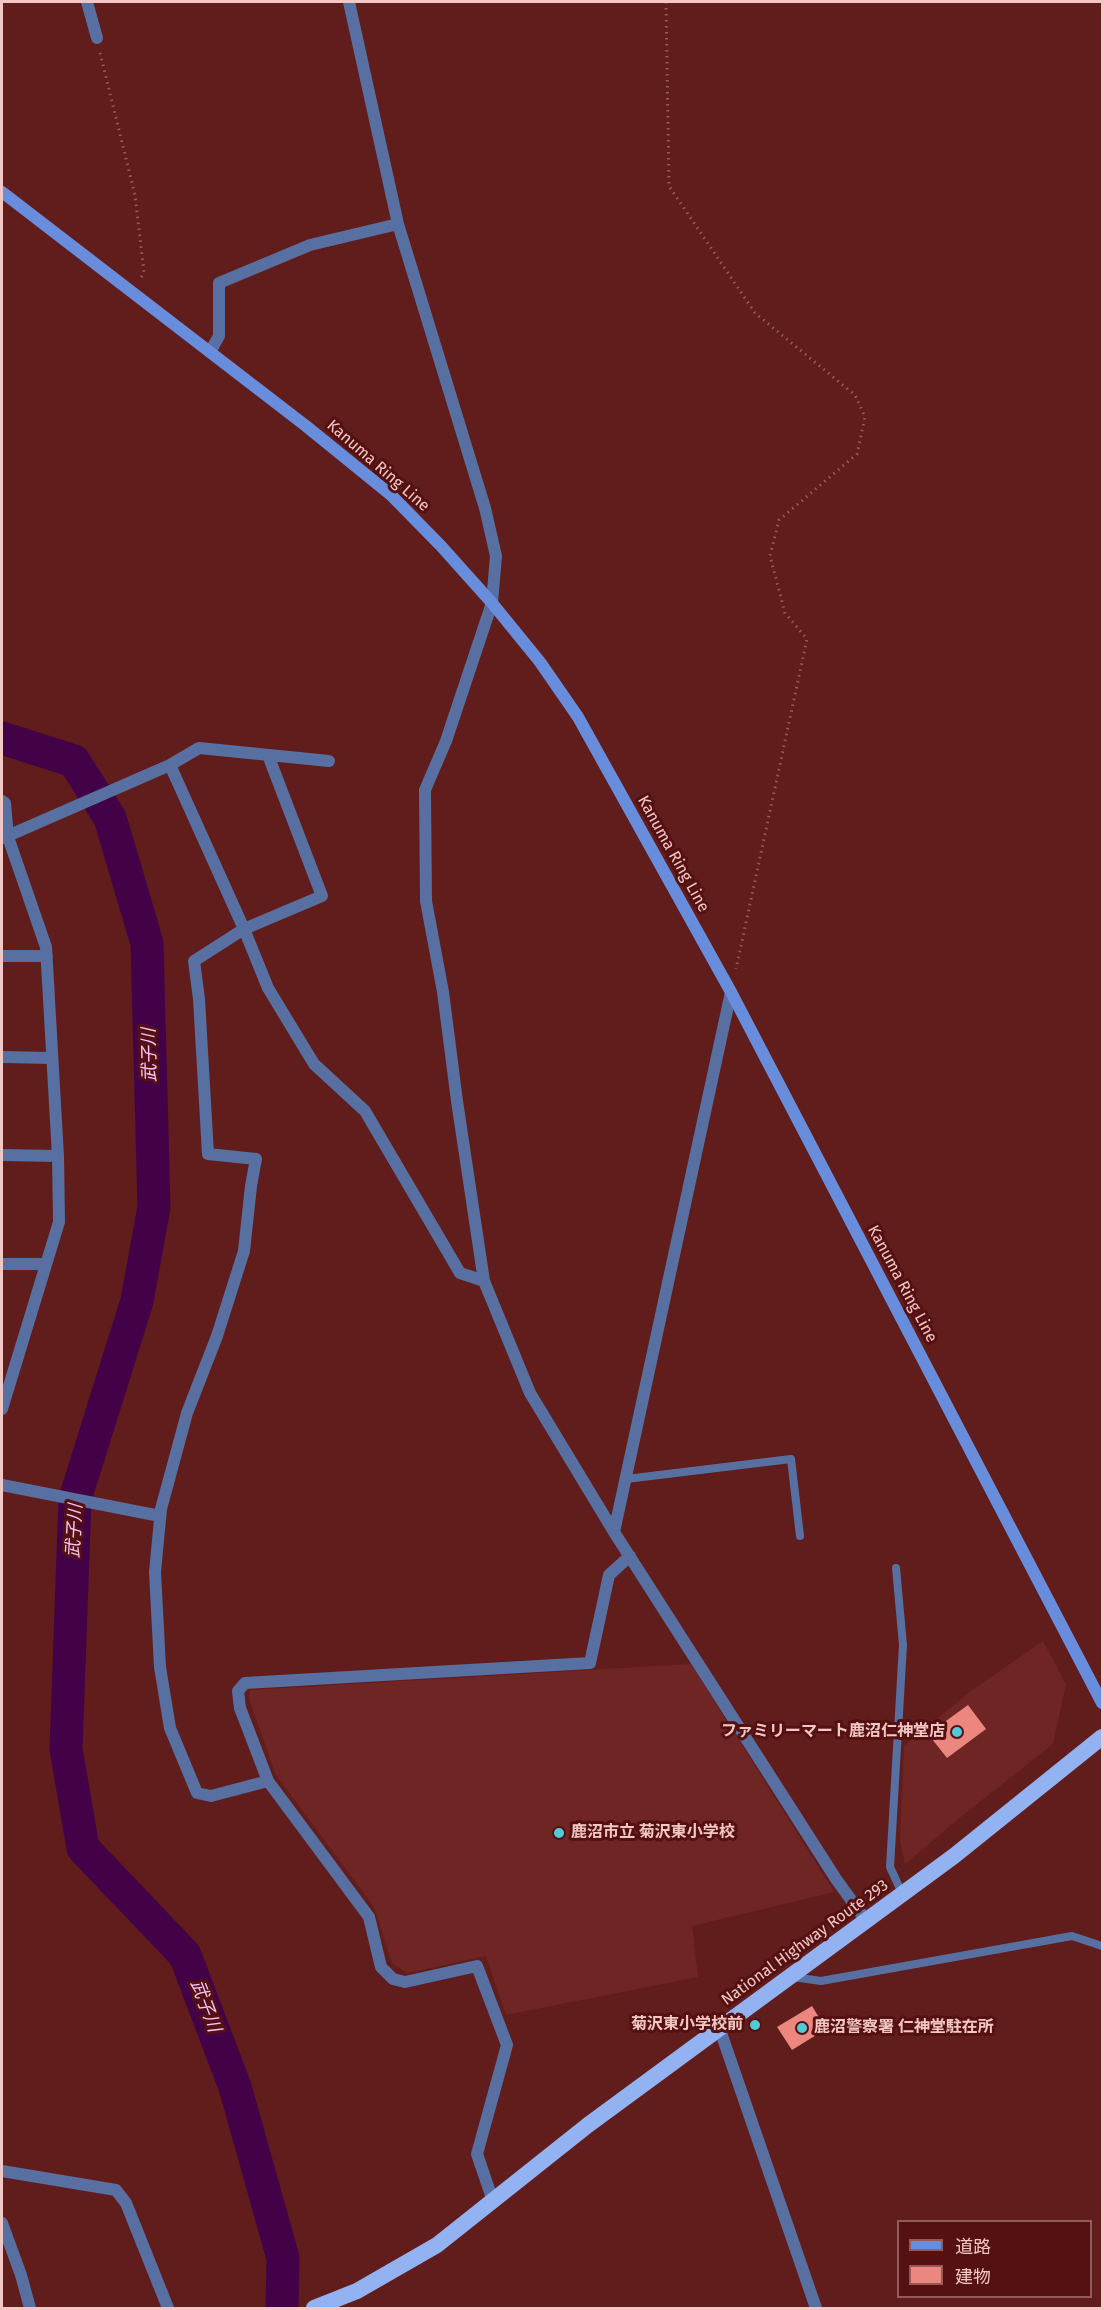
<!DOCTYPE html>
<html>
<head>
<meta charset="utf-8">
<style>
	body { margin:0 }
	#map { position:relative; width:1104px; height:2310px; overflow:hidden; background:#611d1c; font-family:"Fira Sans","Noto Sans JP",sans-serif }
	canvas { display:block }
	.frame { position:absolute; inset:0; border:3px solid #f3c7c3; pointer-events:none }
	.legend { position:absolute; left:897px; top:2220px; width:195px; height:78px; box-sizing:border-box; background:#551112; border:2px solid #945a59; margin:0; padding:8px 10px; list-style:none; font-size:18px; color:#f3c7c3 }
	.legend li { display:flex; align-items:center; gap:12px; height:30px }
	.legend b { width:30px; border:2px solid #945a59 }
</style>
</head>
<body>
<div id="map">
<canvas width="1104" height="2310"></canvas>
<div class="frame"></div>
<ul class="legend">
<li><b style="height:8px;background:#698ddd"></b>道路</li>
<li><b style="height:16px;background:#ec8780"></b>建物</li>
</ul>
</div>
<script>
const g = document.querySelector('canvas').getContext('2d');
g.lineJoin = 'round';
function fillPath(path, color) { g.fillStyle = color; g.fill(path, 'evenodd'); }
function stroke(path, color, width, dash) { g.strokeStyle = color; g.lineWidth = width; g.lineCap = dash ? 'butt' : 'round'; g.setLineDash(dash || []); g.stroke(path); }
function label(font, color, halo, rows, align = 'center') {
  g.font = font + ' "Fira Sans","Noto Sans JP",sans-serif'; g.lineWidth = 6; g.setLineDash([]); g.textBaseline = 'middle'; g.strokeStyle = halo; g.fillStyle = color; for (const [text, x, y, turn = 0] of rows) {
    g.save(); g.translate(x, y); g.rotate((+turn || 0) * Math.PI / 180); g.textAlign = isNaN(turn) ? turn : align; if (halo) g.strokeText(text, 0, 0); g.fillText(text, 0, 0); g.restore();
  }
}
const built = new Path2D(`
	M 1043,1641 L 1066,1684 L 1053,1744 L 957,1820 L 905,1864 L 900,1840 L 904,1746 L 971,1691 Z
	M 691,1664 L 834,1892 L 692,1926 L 698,1977 L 506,2015 L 486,1956 L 407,1973 L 392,1963 L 374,1907 L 276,1775 L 249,1699 L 250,1690 Z`);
const river = new Path2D(`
	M 2,738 L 74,761 L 110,818 L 147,943 L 154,1207 L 137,1301 L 75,1499 L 66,1749 L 83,1848 L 185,1955 L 235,2087 L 283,2258 L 282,2308`);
const building = new Path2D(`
	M 968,1705 L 986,1729 L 947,1758 L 928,1734 Z
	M 812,2006 L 826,2029 L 792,2050 L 777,2027 Z`);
const path = new Path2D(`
	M 666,2 L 669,186 L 755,313 L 855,395 L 865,417 L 857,454 L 779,520 L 770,556 L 785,613 L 807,639 L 736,969
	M 100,53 L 135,195 L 144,272 L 140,280`);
const service = new Path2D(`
	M 626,1479 L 791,1459 L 800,1536
	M 896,1568 L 903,1645 L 890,1867 L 902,1893
	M 793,1977 L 821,1981 L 1072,1936 L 1102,1946`);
const minor = new Path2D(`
	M 87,2 L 97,38
	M 349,2 L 398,224 L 485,508 L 496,556 L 492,603 L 446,741 L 425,790 L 426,901 L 443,992 L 457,1101 L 484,1281 L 530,1393 L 614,1532 L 836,1879 L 867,1922
	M 210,352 L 219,336 L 219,283 L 310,245 L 398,224
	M 170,765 L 244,929 L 268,988 L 314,1064 L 365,1111 L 460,1273 L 484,1281
	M 2,801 L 5,803 L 8,837 L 46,947 L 58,1156
	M 3,838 L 170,765 L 199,748 L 329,761
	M 2,956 L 47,956
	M 2,1057 L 52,1058
	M 2,1155 L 58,1156 L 59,1222 L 2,1409
	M 2,1264 L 45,1264
	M 2,1485 L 160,1516
	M 614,1532 L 731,992
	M 268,1781 L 211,1796 L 197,1793 L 170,1728 L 160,1667 L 155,1572 L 161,1509 L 187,1413 L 217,1336 L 244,1251 L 251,1186 L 256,1159 L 208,1154 L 199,999 L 194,961 L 244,929 L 322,896 L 268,755
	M 719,2027 L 816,2308
	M 2,2171 L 116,2190 L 126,2203 L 168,2308
	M 493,2201 L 477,2154 L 507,2045 L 477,1966 L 405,1982 L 393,1979 L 381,1967 L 369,1917 L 268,1781 L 240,1708 L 238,1691 L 245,1683 L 590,1663 L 609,1575 L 630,1556
	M 2,2223 L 21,2275 L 30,2308`);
const secondary = new Path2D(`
	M 2,192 L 306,426 L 391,495 L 441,546 L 492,603 L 540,662 L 578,717 L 731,992 L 1102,1703`);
const trunk = new Path2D(`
	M 314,2308 L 357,2291 L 437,2245 L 588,2125 L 954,1856 L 1102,1737`);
const markers = [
	[957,1732,6,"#52cbd8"],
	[559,1833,6,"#52cbd8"],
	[755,2025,6,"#52cbd8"],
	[802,2028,6,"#52cbd8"]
];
const streetNames = [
	["Kanuma Ring Line",378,466,41],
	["Kanuma Ring Line",673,854,61],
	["Kanuma Ring Line",902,1284,62],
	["National Highway Route 293",805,1943,-36]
];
const poiNames = [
	["ファミリーマート鹿沼仁神堂店",945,1732],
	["鹿沼市立 菊沢東小学校",571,1833,"left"],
	["菊沢東小学校前",743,2025],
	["鹿沼警察署 仁神堂駐在所",814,2028,"left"]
];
const waterNames = [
	["武子川",150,1055,-91],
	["武子川",75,1531,-87],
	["武子川",205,2006,69]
];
fillPath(built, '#702525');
stroke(river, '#430248', 33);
fillPath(building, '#ec8780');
stroke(path, '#965b59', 3, [1.5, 4.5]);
stroke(service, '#586fa1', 8);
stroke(minor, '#586fa1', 12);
stroke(secondary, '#698ddd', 12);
stroke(trunk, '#93b2f2', 16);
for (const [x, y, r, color] of markers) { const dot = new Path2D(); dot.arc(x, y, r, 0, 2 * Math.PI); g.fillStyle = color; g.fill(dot); stroke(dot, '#551112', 2); }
label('16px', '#f3c7c3', '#551112', streetNames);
label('bold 16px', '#f3c7c3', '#551112', poiNames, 'right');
label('italic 18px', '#f9c5fc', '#551112', waterNames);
</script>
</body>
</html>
